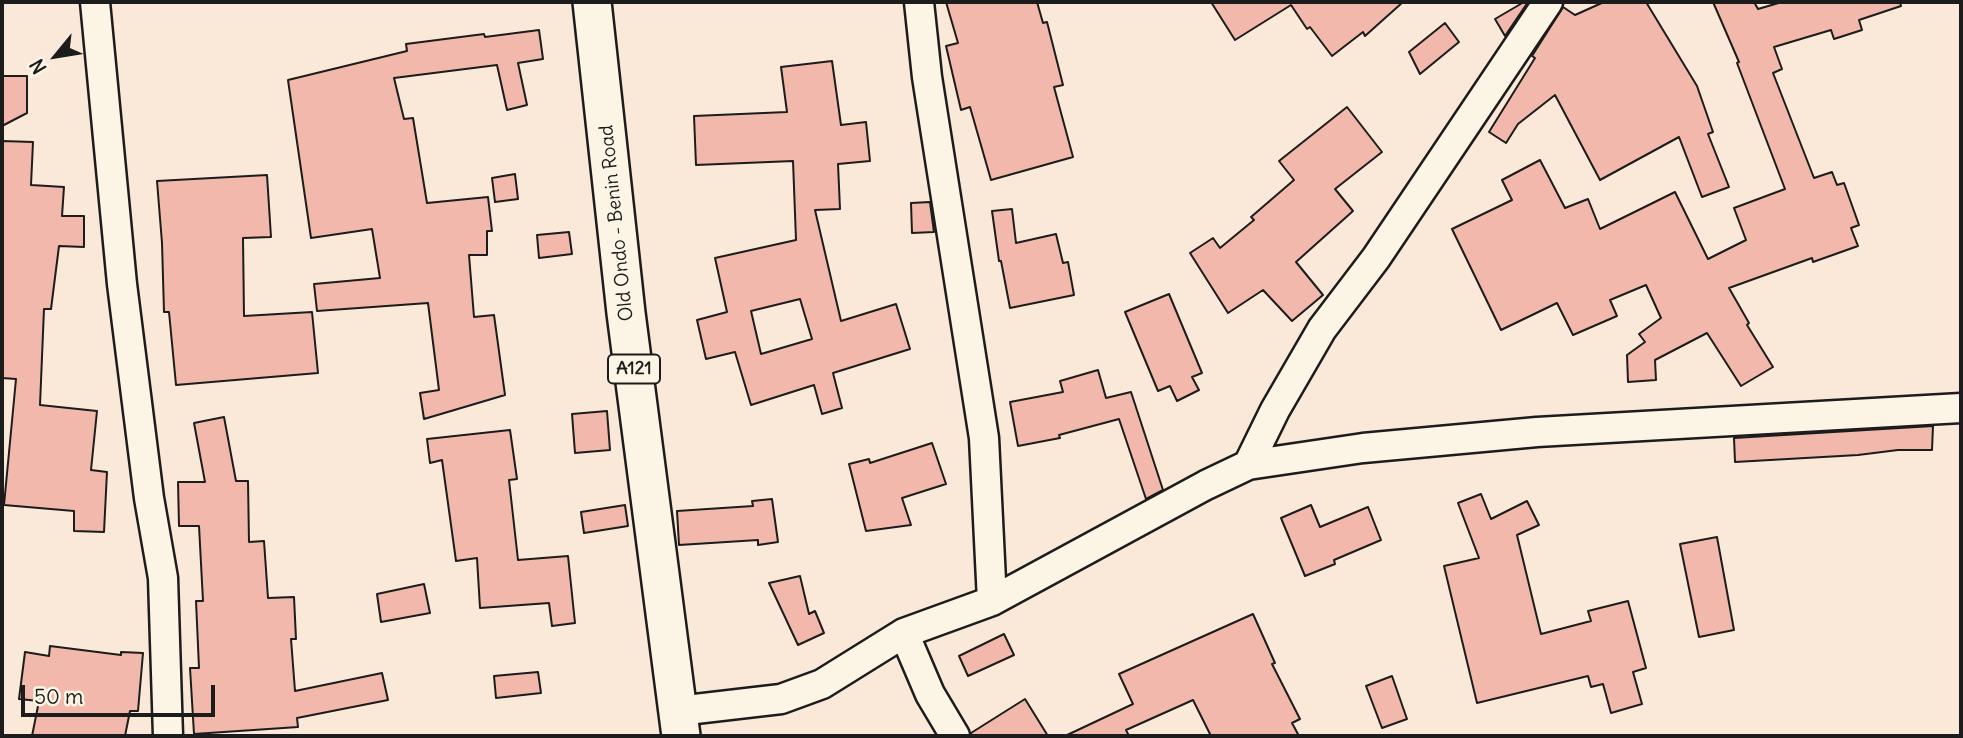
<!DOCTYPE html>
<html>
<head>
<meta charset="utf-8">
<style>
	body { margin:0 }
	#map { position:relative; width:1963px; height:738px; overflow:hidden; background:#fae9d9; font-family:Delius,sans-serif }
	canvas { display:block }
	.frame { position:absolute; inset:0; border:4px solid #1c1c1c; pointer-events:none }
	.north { position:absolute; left:21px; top:21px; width:70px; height:70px; -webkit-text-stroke:5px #fcf5e5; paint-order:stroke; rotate:240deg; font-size:19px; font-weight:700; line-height:28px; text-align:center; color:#1c1c1c }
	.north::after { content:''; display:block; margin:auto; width:24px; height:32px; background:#1c1c1c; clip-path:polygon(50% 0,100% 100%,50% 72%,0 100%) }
	.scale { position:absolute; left:21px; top:685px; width:194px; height:32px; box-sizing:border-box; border:4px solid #1c1c1c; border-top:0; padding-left:9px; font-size:21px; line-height:24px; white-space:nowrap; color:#1c1c1c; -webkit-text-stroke:5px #fcf5e5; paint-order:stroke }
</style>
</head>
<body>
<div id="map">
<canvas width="1963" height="738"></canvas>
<div class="frame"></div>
<div class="north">N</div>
<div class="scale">50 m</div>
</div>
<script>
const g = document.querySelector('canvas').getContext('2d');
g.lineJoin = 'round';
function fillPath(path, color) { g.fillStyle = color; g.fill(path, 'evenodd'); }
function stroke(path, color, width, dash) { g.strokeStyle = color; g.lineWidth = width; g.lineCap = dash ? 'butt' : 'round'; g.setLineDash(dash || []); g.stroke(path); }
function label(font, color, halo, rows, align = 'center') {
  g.font = font + ' Delius,sans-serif'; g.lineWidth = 5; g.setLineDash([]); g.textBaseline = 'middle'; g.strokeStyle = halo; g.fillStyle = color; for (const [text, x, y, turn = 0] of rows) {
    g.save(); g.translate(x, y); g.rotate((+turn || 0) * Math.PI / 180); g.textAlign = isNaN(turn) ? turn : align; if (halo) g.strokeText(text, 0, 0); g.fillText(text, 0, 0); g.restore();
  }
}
const building = new Path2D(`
	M 946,2 L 1037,2 L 1043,23 L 1047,22 L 1063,85 L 1054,87 L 1073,157 L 991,180 L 970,107 L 961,110 L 946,46 L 958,43 Z
	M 1211,2 L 1403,2 L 1365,36 L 1363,32 L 1332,56 L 1310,27 L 1307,29 L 1291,5 L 1235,40 Z
	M 1524,2 L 1528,2 L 1505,36 L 1495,19 Z
	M 1604,2 L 1646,2 L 1697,86 L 1713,132 L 1708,134 L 1729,187 L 1702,197 L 1679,137 L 1600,180 L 1555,95 L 1518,124 L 1506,143 L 1489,132 L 1535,58 L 1532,56 L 1563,7 L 1575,15 Z
	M 1713,2 L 1754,2 L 1758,9 L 1782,2 L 1900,2 L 1901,6 L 1859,20 L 1862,30 L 1834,39 L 1831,30 L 1774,47 L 1782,69 L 1773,73 L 1814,178 L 1832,172 L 1837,185 L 1844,183 L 1859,225 L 1851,228 L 1858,246 L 1813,262 L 1812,258 L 1729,288 L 1749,323 L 1747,325 L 1773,367 L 1741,386 L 1707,333 L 1655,360 L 1656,380 L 1628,382 L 1627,355 L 1645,342 L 1639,334 L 1661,318 L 1646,285 L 1610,300 L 1617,316 L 1573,335 L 1557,303 L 1501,330 L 1452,229 L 1512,200 L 1502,180 L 1540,160 L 1565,208 L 1588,199 L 1600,229 L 1675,192 L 1708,259 L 1746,240 L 1734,208 L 1785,189 L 1737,63 L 1739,62 Z
	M 1445,23 L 1459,42 L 1420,74 L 1409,52 Z
	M 539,30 L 543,59 L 518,63 L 527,105 L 507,110 L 497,65 L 394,78 L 404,119 L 413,118 L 427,203 L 488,197 L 492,231 L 487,231 L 487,255 L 469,255 L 474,317 L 494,315 L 505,395 L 424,419 L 420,393 L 439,390 L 428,303 L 317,311 L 314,284 L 380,278 L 372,229 L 311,238 L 288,80 L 407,51 L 406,44 L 484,34 L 485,37 Z
	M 832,61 L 841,125 L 866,122 L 870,161 L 838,164 L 840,209 L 815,210 L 841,321 L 896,304 L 910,349 L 833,373 L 842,408 L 822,414 L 814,385 L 751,405 L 735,352 L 706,359 L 697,320 L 727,312 L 715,258 L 796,240 L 793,161 L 696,165 L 694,116 L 787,112 L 781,67 ZM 800,299 L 812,339 L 761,354 L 751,311 Z
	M 2,76 L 27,76 L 27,113 L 2,126 Z
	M 1347,107 L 1382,152 L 1335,189 L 1353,211 L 1296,262 L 1323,295 L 1292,321 L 1263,290 L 1228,313 L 1190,253 L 1213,238 L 1220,248 L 1254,220 L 1251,217 L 1294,180 L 1279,161 Z
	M 2,141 L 33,142 L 31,185 L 64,187 L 62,216 L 84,216 L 84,247 L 59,246 L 51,309 L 44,309 L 40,405 L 97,411 L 91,470 L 107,472 L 104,532 L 74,531 L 74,511 L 4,505 L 16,379 L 2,378 Z
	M 515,174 L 518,199 L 495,202 L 492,178 Z
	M 267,175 L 271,237 L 243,238 L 244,316 L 312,312 L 318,373 L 176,385 L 169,312 L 164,312 L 162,243 L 157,181 Z
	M 930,202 L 934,232 L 912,233 L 911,203 Z
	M 1012,209 L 1016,243 L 1056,234 L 1063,263 L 1068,262 L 1074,295 L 1010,308 L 1001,261 L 999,261 L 992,211 Z
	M 569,232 L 572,254 L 539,258 L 537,235 Z
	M 1169,294 L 1202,373 L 1192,377 L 1199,390 L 1177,401 L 1170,386 L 1158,391 L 1125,312 Z
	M 1098,370 L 1106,398 L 1131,392 L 1163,490 L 1146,499 L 1119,419 L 1059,435 L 1060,438 L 1018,446 L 1010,402 L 1063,392 L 1060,381 Z
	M 607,411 L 610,450 L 575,453 L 572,414 Z
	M 224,417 L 236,481 L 248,481 L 249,542 L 264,541 L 268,598 L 294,597 L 296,639 L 291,639 L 295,691 L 382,673 L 388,700 L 297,718 L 298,727 L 194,734 L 190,668 L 199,668 L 196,601 L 203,601 L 199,526 L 179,526 L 178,482 L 205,482 L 194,423 Z
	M 1933,426 L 1932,450 L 1898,450 L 1858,455 L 1735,462 L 1734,438 Z
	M 510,430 L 517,479 L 509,480 L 518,560 L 568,556 L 575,623 L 552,626 L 549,603 L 480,608 L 477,558 L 456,561 L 442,460 L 430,463 L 427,439 Z
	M 932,443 L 946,484 L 902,498 L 911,525 L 866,531 L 849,464 L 869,459 L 870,463 Z
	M 1481,494 L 1491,519 L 1527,501 L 1539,525 L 1517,535 L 1541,634 L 1591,621 L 1588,611 L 1628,601 L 1646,668 L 1633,672 L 1642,704 L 1611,713 L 1603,684 L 1591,687 L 1588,676 L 1477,703 L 1444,566 L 1479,558 L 1458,503 Z
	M 772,499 L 778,542 L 758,545 L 758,540 L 679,545 L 677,511 L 753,506 L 752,501 Z
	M 625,505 L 628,526 L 584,533 L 581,512 Z
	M 1311,505 L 1320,527 L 1368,507 L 1381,540 L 1334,560 L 1335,564 L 1305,576 L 1281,518 Z
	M 1717,537 L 1734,630 L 1699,637 L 1680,544 Z
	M 800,576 L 809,614 L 815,611 L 824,633 L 798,645 L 769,583 Z
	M 424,584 L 430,613 L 381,622 L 377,594 Z
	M 1253,614 L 1275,663 L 1272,664 L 1300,719 L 1292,723 L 1299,736 L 1211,736 L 1193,700 L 1126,730 L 1129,736 L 1065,736 L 1133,704 L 1119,674 Z
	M 1004,634 L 1014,655 L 968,676 L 959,656 Z
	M 50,646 L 121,655 L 121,652 L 143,653 L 138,711 L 130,711 L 125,736 L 32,736 L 39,701 L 19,699 L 25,652 L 49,656 Z
	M 538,672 L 541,693 L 496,698 L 494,676 Z
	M 1392,676 L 1407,719 L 1382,728 L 1366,686 Z
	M 1025,699 L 1048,736 L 972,736 L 971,733 Z`);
const minor = new Path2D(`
	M 95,2 L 122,284 L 149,498 L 163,578 L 168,736
	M 919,2 L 927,77 L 984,438 L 992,601
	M 1248,465 L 1275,410 L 1322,329 L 1376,258 L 1548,2
	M 904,633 L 930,694 L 955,736
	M 678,711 L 781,699 L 822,684 L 904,633 L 992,601 L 1206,485 L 1248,465 L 1363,448 L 1537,432 L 1961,408`);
const major = new Path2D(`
	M 592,2 L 626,313 L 681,736`);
const shields = [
	[634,369,52]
];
const shieldNames = [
	["A121",634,369]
];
const streetNames = [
	["Old Ondo - Benin Road",617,223,-96]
];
fillPath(building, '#f1b8ab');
stroke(building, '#1c1c1c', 2);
stroke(minor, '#1c1c1c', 33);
stroke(major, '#1c1c1c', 42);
stroke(minor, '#fcf5e5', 28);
stroke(major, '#fcf5e5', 37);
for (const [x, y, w] of shields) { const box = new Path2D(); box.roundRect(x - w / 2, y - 14.5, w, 29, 5); g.fillStyle = '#fcf5e5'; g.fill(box); stroke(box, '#1c1c1c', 2); }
label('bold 18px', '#1c1c1c', null, shieldNames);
label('19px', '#1c1c1c', '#fcf5e5', streetNames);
</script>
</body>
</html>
